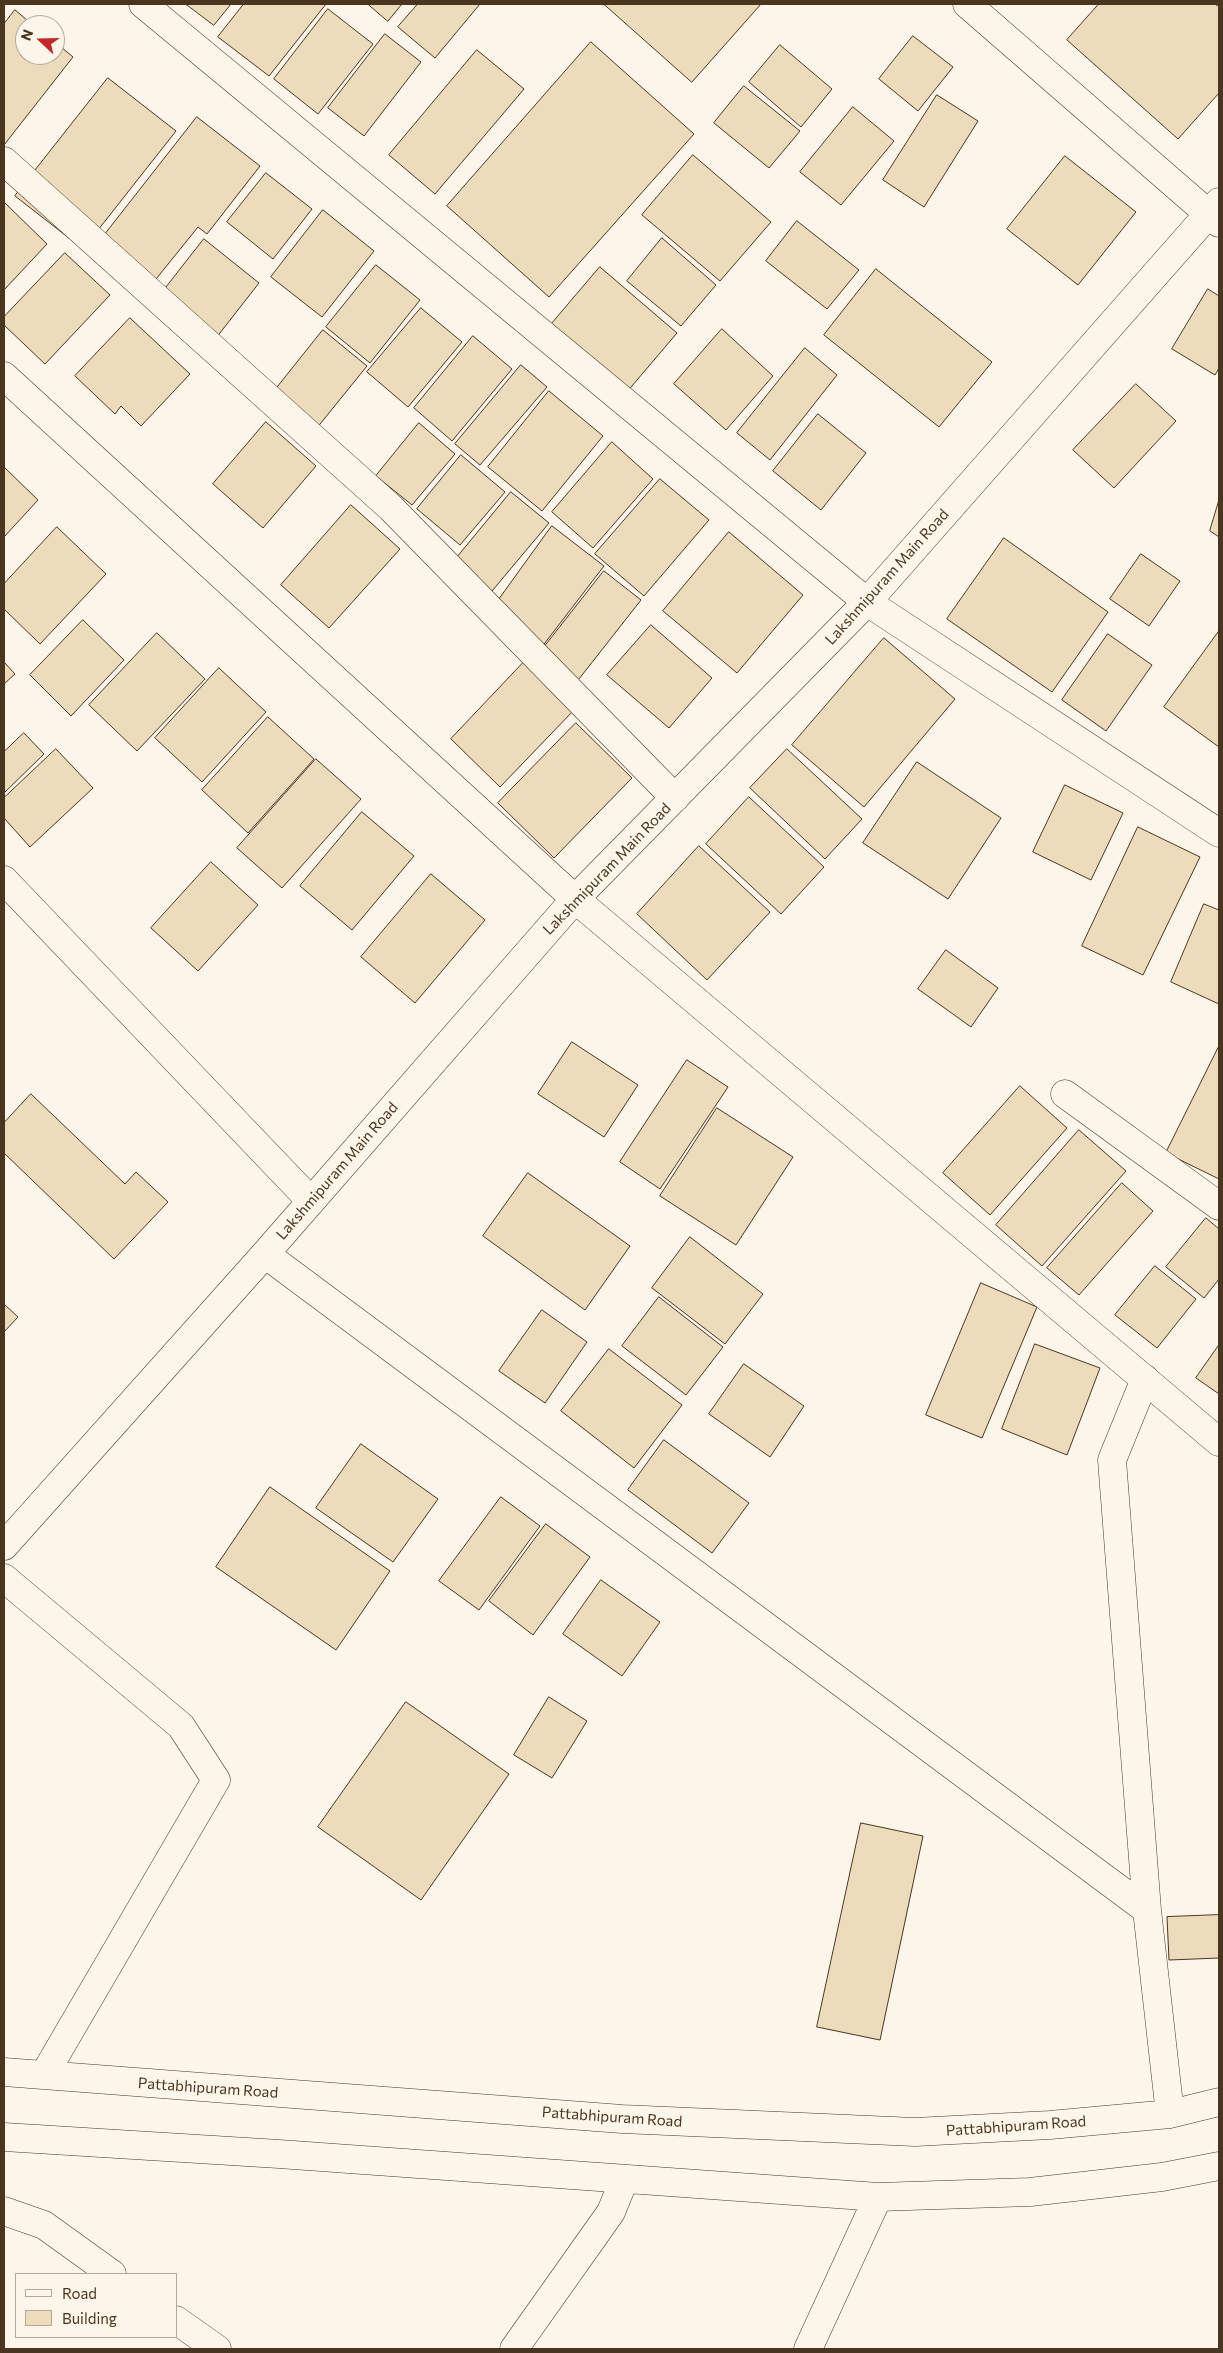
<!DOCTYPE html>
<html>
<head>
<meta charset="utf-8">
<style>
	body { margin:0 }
	#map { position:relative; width:1223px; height:2353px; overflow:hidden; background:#fbf6e9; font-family:Commissioner,sans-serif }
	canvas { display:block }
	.frame { position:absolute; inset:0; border:5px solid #4a3520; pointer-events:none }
	.legend { position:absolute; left:15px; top:2273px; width:162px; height:65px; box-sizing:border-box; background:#fbf6e9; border:1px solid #b4a999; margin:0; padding:6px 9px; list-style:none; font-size:15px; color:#4a3520 }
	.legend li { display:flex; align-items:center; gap:10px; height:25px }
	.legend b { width:25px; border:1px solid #b4a999 }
	.north { position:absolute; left:15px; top:15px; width:50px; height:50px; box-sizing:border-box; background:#fbf6e9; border:1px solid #b4a999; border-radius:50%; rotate:291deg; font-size:14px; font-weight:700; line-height:20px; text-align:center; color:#4a3520 }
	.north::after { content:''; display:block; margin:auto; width:18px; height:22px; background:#c62828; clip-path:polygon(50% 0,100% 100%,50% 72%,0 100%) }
</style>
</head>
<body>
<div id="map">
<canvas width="1223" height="2353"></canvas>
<div class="frame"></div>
<ul class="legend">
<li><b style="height:6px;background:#fbf6e9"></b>Road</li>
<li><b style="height:14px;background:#ecdcbc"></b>Building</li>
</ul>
<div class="north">N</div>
</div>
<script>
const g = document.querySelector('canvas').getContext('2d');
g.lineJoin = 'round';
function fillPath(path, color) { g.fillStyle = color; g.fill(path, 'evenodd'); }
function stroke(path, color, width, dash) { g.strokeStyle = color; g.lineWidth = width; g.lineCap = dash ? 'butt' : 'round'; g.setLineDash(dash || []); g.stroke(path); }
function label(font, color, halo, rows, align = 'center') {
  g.font = font + ' Commissioner,sans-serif'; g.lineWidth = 4; g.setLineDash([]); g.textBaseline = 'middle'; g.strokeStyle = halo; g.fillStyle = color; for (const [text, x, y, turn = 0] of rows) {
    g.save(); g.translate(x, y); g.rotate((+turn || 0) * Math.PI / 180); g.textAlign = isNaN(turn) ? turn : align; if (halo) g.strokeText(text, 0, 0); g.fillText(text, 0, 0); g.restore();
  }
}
const building = new Path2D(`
	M 186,4 L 231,4 L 214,25 Z
	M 244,4 L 326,4 L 269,76 L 218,37 Z
	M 368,4 L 402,4 L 388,21 Z
	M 418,4 L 480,4 L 435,58 L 398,27 Z
	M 604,4 L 761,4 L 692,82 Z
	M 1099,4 L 1215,4 L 1219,7 L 1219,93 L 1178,139 L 1067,40 Z
	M 328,9 L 373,44 L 318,114 L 274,79 Z
	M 15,10 L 33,25 L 25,25 L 25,55 L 55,55 L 55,42 L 73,57 L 4,145 L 4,24 Z
	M 385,34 L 421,62 L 364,136 L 328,108 Z
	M 913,36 L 953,67 L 918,111 L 879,79 Z
	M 591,42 L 694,134 L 549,297 L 447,206 Z
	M 780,45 L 832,89 L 801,127 L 749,82 Z
	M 477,50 L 524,89 L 435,194 L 389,155 Z
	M 108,78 L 176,131 L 83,249 L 15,196 Z
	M 744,86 L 800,131 L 769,168 L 714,123 Z
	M 937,95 L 978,121 L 924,207 L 883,180 Z
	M 853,107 L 894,141 L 841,205 L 800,172 Z
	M 197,117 L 260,166 L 207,234 L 198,227 L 152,284 L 99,242 Z
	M 693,155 L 771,222 L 720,281 L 642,215 Z
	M 1065,156 L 1136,212 L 1078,285 L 1007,229 Z
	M 266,173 L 312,209 L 273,259 L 227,222 Z
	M 4,202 L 47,244 L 4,290 Z
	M 323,210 L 374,251 L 322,317 L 271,277 Z
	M 797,221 L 859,270 L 827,309 L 766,261 Z
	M 662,238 L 716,285 L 681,326 L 627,281 Z
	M 204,239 L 259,283 L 216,338 L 161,294 Z
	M 65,253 L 110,295 L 45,364 L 4,325 L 4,317 Z
	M 376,265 L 420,300 L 370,363 L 326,327 Z
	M 600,267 L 677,333 L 626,393 L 549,327 Z
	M 876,269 L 992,362 L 939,427 L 824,335 Z
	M 1208,289 L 1219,296 L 1219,368 L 1215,375 L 1172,349 Z
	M 421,308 L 462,342 L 408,407 L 367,372 Z
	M 130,318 L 190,374 L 141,426 L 121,406 L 115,414 L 75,376 Z
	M 722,329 L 773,376 L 726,430 L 674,384 Z
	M 323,330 L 367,366 L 316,429 L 272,394 Z
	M 473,336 L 512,369 L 452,441 L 414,408 Z
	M 805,348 L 837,375 L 770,460 L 737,433 Z
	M 521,365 L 547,387 L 480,465 L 455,444 Z
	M 1136,384 L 1176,421 L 1114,488 L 1073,450 Z
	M 549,391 L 603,436 L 542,511 L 488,467 Z
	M 818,414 L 866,453 L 821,510 L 773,471 Z
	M 266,422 L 316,466 L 263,528 L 213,484 Z
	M 419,423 L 455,454 L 412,505 L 376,476 Z
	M 612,442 L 653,479 L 593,548 L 552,512 Z
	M 461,455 L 505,492 L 460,545 L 417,509 Z
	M 4,467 L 38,500 L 4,537 Z
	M 660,479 L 709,520 L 644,596 L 595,554 Z
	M 511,492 L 549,523 L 492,591 L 455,560 Z
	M 1219,500 L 1219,537 L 1210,531 Z
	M 351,505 L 400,549 L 329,628 L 281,585 Z
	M 552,526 L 604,566 L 538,652 L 495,605 Z
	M 57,527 L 106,574 L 40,644 L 4,609 L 4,584 Z
	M 729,532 L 803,595 L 737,673 L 663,611 Z
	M 1004,538 L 1108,612 L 1052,692 L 947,619 Z
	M 1141,554 L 1180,581 L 1149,626 L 1110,599 Z
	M 604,571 L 641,600 L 575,684 L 538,655 Z
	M 83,620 L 124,660 L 71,716 L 30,675 Z
	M 651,625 L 712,678 L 669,728 L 607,675 Z
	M 1219,631 L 1219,747 L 1164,707 Z
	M 157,633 L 205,679 L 137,751 L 89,705 Z
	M 1108,634 L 1152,665 L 1106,731 L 1062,700 Z
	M 884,638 L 955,699 L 864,807 L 792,745 Z
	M 4,662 L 15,674 L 4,684 Z
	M 524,662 L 574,710 L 500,787 L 451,739 Z
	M 219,668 L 266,712 L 202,782 L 155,738 Z
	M 268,717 L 314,759 L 248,833 L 202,790 Z
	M 576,723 L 632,778 L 554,858 L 498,803 Z
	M 24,733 L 44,754 L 4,793 L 4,752 Z
	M 56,749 L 93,788 L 30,847 L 4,818 L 4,798 Z
	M 787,749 L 862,819 L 825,859 L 750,788 Z
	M 316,759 L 361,799 L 282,888 L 237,848 Z
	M 917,762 L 1001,818 L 948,899 L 863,843 Z
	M 1065,785 L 1123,813 L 1091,880 L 1033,852 Z
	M 749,797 L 824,867 L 781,914 L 706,844 Z
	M 362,812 L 414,856 L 352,930 L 300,886 Z
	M 1138,827 L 1200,857 L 1143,975 L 1082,946 Z
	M 699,846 L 770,912 L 707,980 L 637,914 Z
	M 211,862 L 258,905 L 198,971 L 151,928 Z
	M 431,874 L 485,920 L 415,1003 L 361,957 Z
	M 1204,904 L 1219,910 L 1219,1004 L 1171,982 Z
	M 946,950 L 998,988 L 971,1027 L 918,989 Z
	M 572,1042 L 638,1085 L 604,1137 L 538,1094 Z
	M 1219,1046 L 1219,1179 L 1166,1153 Z
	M 687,1060 L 728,1087 L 660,1189 L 620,1162 Z
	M 1020,1086 L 1067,1128 L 990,1215 L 943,1173 Z
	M 31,1094 L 125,1184 L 136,1172 L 168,1202 L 114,1259 L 4,1153 L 4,1123 Z
	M 717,1108 L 793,1157 L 736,1245 L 660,1196 Z
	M 1079,1130 L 1126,1171 L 1042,1266 L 996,1225 Z
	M 528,1173 L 630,1246 L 585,1310 L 483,1236 Z
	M 1122,1183 L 1153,1211 L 1079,1295 L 1047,1268 Z
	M 1206,1218 L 1219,1229 L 1219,1279 L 1204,1298 L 1166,1267 Z
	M 690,1237 L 763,1294 L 725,1344 L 652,1288 Z
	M 1155,1266 L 1196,1299 L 1157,1348 L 1115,1315 Z
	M 981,1283 L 1037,1307 L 982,1438 L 926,1415 Z
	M 659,1297 L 723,1347 L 686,1395 L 622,1346 Z
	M 4,1304 L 18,1317 L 4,1332 Z
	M 542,1310 L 587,1342 L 545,1403 L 499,1371 Z
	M 1035,1344 L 1100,1368 L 1067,1455 L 1002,1429 Z
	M 1219,1345 L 1219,1394 L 1196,1378 Z
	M 609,1349 L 682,1405 L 634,1468 L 561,1411 Z
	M 744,1364 L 804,1406 L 770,1457 L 709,1414 Z
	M 664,1440 L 749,1503 L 712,1553 L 628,1490 Z
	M 361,1444 L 438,1499 L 393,1562 L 316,1508 Z
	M 270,1487 L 390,1571 L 336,1650 L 216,1567 Z
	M 501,1497 L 540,1526 L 479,1610 L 439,1581 Z
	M 546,1524 L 590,1557 L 533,1635 L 489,1601 Z
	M 601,1580 L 660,1622 L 622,1676 L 563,1634 Z
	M 549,1697 L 587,1721 L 552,1778 L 514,1755 Z
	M 406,1702 L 509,1774 L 421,1900 L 318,1827 Z
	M 861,1823 L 923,1836 L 880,2040 L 817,2027 Z
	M 1219,1915 L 1219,1958 L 1169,1960 L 1167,1917 Z`);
const minor = new Path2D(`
	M 143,4 L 867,602 L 1219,833
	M 967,4 L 1219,223
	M 4,161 L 391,508 L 675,798
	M 4,376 L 575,899 L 1219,1442
	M 4,880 L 310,1200
	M 1065,1094 L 1219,1206
	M 265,1254 L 1147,1910
	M 1145,1379 L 1112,1460 L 1147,1910 L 1170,2114
	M 4,1546 L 265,1254 L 575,899 L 867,602 L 1219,202
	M 4,1578 L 181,1726 L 216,1780 L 44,2075
	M 4,2072 L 622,2119 L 915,2132 L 1050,2125 L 1170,2114 L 1219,2102
	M 4,2137 L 279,2154 L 878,2197 L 1030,2192 L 1162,2177 L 1219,2166
	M 4,2211 L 44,2225 L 112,2274
	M 176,2320 L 217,2349
	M 514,2349 L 611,2212 L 624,2180
	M 808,2349 L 878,2197`);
const streetNames = [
	["Lakshmipuram Main Road",887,577,-48],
	["Lakshmipuram Main Road",607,869,-46],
	["Lakshmipuram Main Road",337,1171,-49],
	["Pattabhipuram Road",208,2088,4],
	["Pattabhipuram Road",612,2117,4],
	["Pattabhipuram Road",1016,2126,-4]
];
fillPath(building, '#ecdcbc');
stroke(building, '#4a3520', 1);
stroke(minor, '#4a3520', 29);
stroke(minor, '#fbf6e9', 28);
label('15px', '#4a3520', '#fbf6e9', streetNames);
</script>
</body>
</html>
